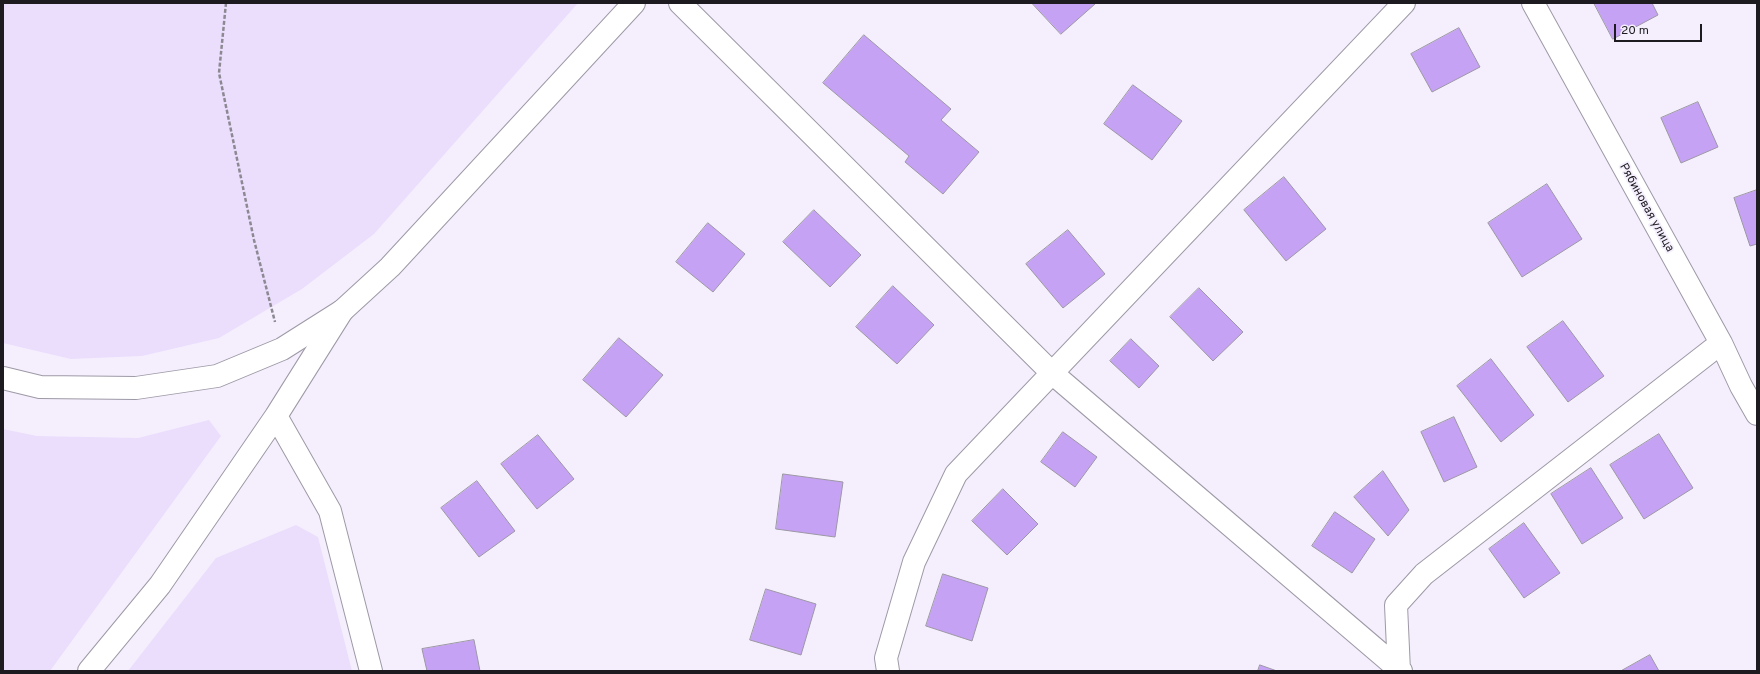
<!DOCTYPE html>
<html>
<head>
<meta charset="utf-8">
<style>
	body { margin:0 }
	#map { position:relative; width:1760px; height:674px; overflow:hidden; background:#f5effd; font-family:Overpass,sans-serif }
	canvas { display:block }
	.frame { position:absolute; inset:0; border:4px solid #1d1b20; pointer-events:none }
	.scale { position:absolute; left:1614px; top:24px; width:88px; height:18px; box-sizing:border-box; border:2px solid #1d1b20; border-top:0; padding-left:5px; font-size:12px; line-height:14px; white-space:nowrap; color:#1d1b20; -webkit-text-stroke:3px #f5effd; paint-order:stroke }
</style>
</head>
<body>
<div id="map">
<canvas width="1760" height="674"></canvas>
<div class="frame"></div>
<div class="scale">20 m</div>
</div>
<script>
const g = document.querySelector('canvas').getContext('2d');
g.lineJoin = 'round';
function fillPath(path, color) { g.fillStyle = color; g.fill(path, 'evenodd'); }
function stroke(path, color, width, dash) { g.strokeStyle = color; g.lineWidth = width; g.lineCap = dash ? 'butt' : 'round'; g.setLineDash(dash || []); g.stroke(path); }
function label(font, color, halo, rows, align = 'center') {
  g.font = font + ' Overpass,sans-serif'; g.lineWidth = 3.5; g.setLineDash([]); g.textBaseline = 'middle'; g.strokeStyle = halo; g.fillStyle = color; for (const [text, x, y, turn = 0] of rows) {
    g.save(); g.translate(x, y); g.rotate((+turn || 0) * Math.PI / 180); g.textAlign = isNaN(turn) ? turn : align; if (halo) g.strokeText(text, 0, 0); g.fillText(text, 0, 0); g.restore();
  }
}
const green = new Path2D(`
	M 3,3 L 578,3 L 374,234 L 302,289 L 219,338 L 142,356 L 71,359 L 3,343 Z
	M 209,420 L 221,436 L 50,671 L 3,671 L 3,429 L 37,436 L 138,438 Z
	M 296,525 L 318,537 L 352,671 L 128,671 L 216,558 Z`);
const building = new Path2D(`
	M 1032,3 L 1094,3 L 1095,4 L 1061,34 Z
	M 1594,3 L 1652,3 L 1658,15 L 1613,39 Z
	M 1459,28 L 1480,67 L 1432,92 L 1411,54 Z
	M 864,35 L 951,109 L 941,120 L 979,152 L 943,194 L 905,162 L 909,156 L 823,83 Z
	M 1133,85 L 1182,121 L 1152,160 L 1104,124 Z
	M 1698,102 L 1718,147 L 1681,163 L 1661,118 Z
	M 1284,177 L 1326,229 L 1286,261 L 1244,210 Z
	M 1547,184 L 1582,239 L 1522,277 L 1488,223 Z
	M 1757,190 L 1757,244 L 1750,246 L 1734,198 Z
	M 814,210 L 861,255 L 830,287 L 783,242 Z
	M 708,223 L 745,254 L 713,292 L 676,262 Z
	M 1068,230 L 1105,274 L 1063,308 L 1026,264 Z
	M 893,286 L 934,325 L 897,364 L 856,327 Z
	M 1199,288 L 1243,332 L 1213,361 L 1170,317 Z
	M 1563,321 L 1604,376 L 1568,402 L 1527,347 Z
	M 619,338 L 663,375 L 626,417 L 583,380 Z
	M 1131,339 L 1159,366 L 1139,388 L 1110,361 Z
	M 1491,359 L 1534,415 L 1501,442 L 1457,386 Z
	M 1454,417 L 1477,467 L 1444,482 L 1421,432 Z
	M 1063,432 L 1097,457 L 1075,487 L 1041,462 Z
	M 1659,434 L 1693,488 L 1644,519 L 1610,465 Z
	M 538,435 L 574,479 L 537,509 L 501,464 Z
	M 1591,468 L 1623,518 L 1582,544 L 1551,494 Z
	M 1383,471 L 1409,510 L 1388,536 L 1354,497 Z
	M 783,474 L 843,482 L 835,537 L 776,529 Z
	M 477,481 L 515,531 L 479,557 L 441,508 Z
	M 1003,489 L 1038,524 L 1007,555 L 972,521 Z
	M 1335,512 L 1375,539 L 1352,573 L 1312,546 Z
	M 1524,523 L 1560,573 L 1524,598 L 1489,549 Z
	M 943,574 L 988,588 L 972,641 L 926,626 Z
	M 766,589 L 816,604 L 801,655 L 750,640 Z
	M 474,640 L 480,671 L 427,671 L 422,649 Z
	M 1650,655 L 1659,671 L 1621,671 Z
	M 1260,665 L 1277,671 L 1258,671 Z`);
const path = new Path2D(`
	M 226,3 L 219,73 L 254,240 L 275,322`);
const minor = new Path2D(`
	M 680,3 L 1052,373 L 1401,671
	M 1533,3 L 1721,343 L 1741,386 L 1757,414
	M 276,416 L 330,511 L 371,671
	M 89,671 L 160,585 L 276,416 L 342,311
	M 888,671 L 886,658 L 914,562 L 956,474 L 1404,3
	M 1399,671 L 1396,605 L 1424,574 L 1721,343`);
const major = new Path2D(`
	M 3,378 L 40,387 L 136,388 L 217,376 L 282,349 L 342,311 L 390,267 L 634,3`);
const streetNames = [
	["Рябиновая улица",1646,208,61]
];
fillPath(green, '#ebdefd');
fillPath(building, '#c6a2f4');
stroke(building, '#9c97a4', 1);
stroke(minor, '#9e99a6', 24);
stroke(major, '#9e99a6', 24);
stroke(path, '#8d8993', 2.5, [4, 2]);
stroke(minor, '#fff', 22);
stroke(major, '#fff', 22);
label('12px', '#1d1b20', '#f5effd', streetNames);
</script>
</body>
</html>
